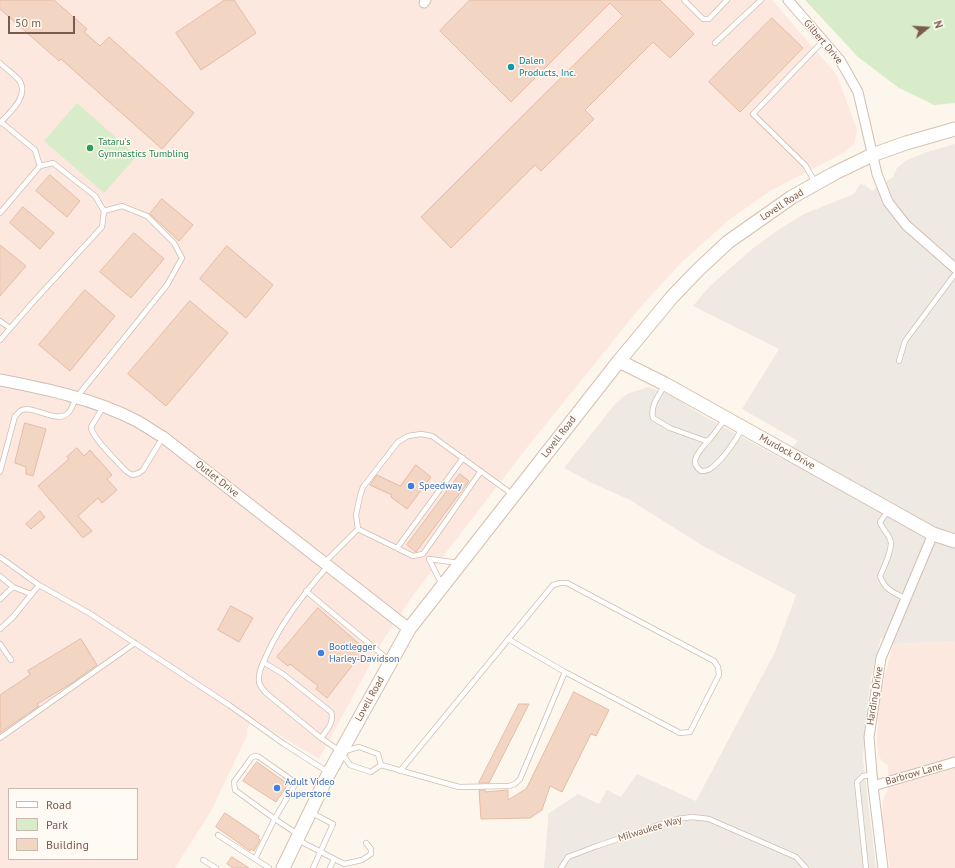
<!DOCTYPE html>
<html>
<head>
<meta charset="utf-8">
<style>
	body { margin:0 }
	#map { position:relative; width:955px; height:868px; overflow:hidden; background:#fdf6ec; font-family:"PT Sans",sans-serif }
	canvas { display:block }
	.legend { position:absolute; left:8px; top:788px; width:130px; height:72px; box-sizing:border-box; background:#fffaf3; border:1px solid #cabbb1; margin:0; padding:5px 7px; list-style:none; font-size:12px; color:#7a5c4d }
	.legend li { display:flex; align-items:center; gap:8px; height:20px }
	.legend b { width:20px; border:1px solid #cabbb1 }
	.north { position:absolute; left:907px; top:8px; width:40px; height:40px; -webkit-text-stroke:3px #fffaf3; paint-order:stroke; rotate:72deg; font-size:11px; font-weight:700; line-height:16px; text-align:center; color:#7a5c4d }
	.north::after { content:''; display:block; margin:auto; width:14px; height:18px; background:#7a5c4d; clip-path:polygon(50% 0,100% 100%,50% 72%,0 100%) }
	.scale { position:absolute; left:8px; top:16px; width:67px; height:18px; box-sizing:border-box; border:2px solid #7a5c4d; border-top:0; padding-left:5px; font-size:12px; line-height:14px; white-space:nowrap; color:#7a5c4d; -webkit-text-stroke:3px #fffaf3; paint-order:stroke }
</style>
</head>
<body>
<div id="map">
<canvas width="955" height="868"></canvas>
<ul class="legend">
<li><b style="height:5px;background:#fff"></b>Road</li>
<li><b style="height:11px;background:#d8ecc9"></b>Park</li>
<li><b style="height:11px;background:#f3d5c3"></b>Building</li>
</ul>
<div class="north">N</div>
<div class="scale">50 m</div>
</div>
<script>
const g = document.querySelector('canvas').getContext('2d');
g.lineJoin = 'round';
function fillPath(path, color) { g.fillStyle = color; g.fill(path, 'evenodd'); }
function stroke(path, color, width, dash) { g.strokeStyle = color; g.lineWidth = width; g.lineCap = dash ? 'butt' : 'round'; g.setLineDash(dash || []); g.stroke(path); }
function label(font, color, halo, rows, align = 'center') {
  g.font = font + ' "PT Sans",sans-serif'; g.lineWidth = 3; g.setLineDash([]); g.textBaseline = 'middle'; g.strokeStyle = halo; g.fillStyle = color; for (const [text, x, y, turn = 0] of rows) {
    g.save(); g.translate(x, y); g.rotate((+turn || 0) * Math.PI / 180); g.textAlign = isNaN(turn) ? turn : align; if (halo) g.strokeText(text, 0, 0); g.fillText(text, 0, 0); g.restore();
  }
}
const commercial = new Path2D(`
	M 0,0 L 772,0 L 837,75 L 857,130 L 854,144 L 845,152 L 770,191 L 729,220 L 683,261 L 643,304 L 529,445 L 411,598 L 385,637 L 319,759 L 252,719 L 247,730 L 247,736 L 211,811 L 175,868 L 0,868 ZM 9,789 L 137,789 L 137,859 L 9,859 Z
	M 955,641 L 955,868 L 890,868 L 882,820 L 883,800 L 888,789 L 888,765 L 883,762 L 879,757 L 877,744 L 878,710 L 883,682 L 893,644 Z`);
const industrial = new Path2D(`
	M 955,144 L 955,641 L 893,644 L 881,637 L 871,678 L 865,726 L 863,759 L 876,868 L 544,868 L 548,821 L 548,814 L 578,794 L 599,804 L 607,790 L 621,797 L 637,774 L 696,801 L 775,652 L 796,595 L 703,546 L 630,500 L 592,483 L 564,468 L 616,403 L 627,394 L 648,387 L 672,396 L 700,414 L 782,459 L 798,441 L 742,409 L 779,349 L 693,306 L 709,287 L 752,249 L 778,230 L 804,214 L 854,194 L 860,184 L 865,185 L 872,191 L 893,177 L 897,168 L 905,161 L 924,153 Z`);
const green = new Path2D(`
	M 805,0 L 955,0 L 955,103 L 934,105 L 899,88 L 858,57 Z
	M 77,103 L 137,156 L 104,193 L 44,141 Z`);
const building = new Path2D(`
	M 0,0 L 54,0 L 87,29 L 84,32 L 100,46 L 109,37 L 194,113 L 162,149 L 61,59 L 59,61 L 0,9 Z
	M 225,0 L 234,0 L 256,33 L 201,70 L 176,33 Z
	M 470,0 L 660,0 L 694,34 L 670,58 L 653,42 L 585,110 L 594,119 L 541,171 L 535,165 L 451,248 L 421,217 L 623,16 L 610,3 L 511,102 L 440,31 Z
	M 772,18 L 803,48 L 740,112 L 709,82 Z
	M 50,175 L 80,201 L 67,217 L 36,191 Z
	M 162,199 L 193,225 L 179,241 L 150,214 Z
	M 23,207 L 54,233 L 40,249 L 10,223 Z
	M 134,233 L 164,259 L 131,298 L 100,272 Z
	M 0,245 L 26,266 L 0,296 Z
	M 227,246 L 273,285 L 246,318 L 200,279 Z
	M 85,290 L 115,316 L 70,371 L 39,345 Z
	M 190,301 L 228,333 L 166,406 L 128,374 Z
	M 25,423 L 46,429 L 33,476 L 26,474 L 26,467 L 15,463 Z
	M 77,448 L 84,456 L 90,450 L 112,475 L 107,479 L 117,490 L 102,503 L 98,498 L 78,516 L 92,531 L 83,538 L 38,486 L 69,459 L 67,457 Z
	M 416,465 L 431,477 L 407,509 L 391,497 L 392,495 L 370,485 L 377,475 L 400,486 Z
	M 460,474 L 469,481 L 416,552 L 407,545 Z
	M 40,511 L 45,517 L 31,529 L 26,524 Z
	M 231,606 L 253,618 L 239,642 L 218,630 Z
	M 318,608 L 365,649 L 327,698 L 316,689 L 318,686 L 290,664 L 288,666 L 277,657 Z
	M 81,639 L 97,665 L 72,683 L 37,704 L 39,706 L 0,733 L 0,695 L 30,675 L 28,671 Z
	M 574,692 L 609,710 L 596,736 L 591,734 L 562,792 L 550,786 L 542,810 L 530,818 L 481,819 L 479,790 L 485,790 L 485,792 L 508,790 L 508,800 L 526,789 Z
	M 519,704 L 529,704 L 489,783 L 479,783 Z
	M 257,762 L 288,784 L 276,802 L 243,781 Z
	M 225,813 L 259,836 L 258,838 L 260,840 L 254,851 L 251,849 L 250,851 L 216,827 Z
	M 232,857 L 249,868 L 233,868 L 227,864 Z`);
const service = new Path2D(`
	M 684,0 L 703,19 L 709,19 L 727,0
	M 715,43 L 761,0
	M 0,63 C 6,69 14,74 19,80 C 30,96 10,112 0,123
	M 1,122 L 35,150 L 40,166
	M 815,182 L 805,165 L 753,114 L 823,41
	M 0,213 L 40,166 L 53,163 L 95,196 L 104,211 L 102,227 L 34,301 L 0,340
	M 0,321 L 10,328
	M 899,361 L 905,341 L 955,274
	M 665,385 C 659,395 650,406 653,418 L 670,428 L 706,441 L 710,439 L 725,419
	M 103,407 L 91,427 C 92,438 118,462 126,471 L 132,475 L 139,473 L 143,470 L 163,437
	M 709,440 C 701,450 687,461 701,471 C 704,471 707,471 710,469 C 722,461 735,441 742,429
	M 0,472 L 15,416 C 17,415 18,413 20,411 C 32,403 58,426 69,412 C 72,408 74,402 76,398 L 167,285 L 182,258 L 174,243 L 147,216 L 122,206 L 104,211
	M 888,511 L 880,522 C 882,529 887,532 890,539 C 894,547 884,567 880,576 C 885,590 893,592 906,599
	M 358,529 L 413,556 L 423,554 L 481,471
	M 397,548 L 463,458
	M 0,557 L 39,585 L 89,613 L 229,705 L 284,744 L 328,772
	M 325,562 L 358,529 L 356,515 L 360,496 L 363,487 L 398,442 L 408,436 L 421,434 L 432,436 L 512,494
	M 328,566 C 304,593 282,621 267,654 C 264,661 259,670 259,677 C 258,685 262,688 266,693 L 321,738 L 340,751
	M 0,576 L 13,587
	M 442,585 L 429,559 L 459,563
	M 306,591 L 390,661
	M 0,599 L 13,587 L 31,594
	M 0,629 L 13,617 L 39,585
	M 508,639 L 565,672
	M 0,644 L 11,660
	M 263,662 L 283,674 L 331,712 C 335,722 326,731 321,738
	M 0,738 L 135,643
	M 359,747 L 378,754 L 381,765 L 371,772 L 350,765 L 341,752 Z
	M 381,765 L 459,787 L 509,786 L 515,784 L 520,779 L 565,672 L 680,733 L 690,732 L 719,675 L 718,667 L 714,661 L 567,583 L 560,583 L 553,585 L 400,771
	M 312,813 L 333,824 L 313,868
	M 218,835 L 255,859 L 275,818 L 296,783 L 259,757 L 255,756 L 252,757 L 234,782 L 235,790 C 256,805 276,821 298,834
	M 298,840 L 344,864 L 362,860 L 371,854 L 371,849 L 366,843
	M 255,859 L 269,868
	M 203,860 L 216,868
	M 330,868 L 334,859
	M 561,868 L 568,857 L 597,846 L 677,819 L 692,817 L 709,819 L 796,857 L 806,868
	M 866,868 L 857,782 L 863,776 L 872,775`);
const minor = new Path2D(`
	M 788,0 L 840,60 L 858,92 L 877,174 L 888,202 L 906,225 L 955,268
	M 424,3 L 426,0
	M 873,786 L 955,762
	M 883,868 L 873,786 L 869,737 L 881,658 L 933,534`);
const tertiary = new Path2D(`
	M 0,380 C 46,389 95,399 137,421 C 146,426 154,432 163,437 L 409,629`);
const secondary = new Path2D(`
	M 619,361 L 665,384 L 933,534 L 955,541
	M 283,868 L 329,773 L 409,629 L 619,361 L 672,297 L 698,270 L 728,242 L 792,197 L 835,173 L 872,155 L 906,143 L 955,129`);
const markers = [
	[511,67,4,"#0f9aa8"],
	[90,148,4,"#2e9e5b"],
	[411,486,4,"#3f7fe0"],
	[321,653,4,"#3f7fe0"],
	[277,788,4,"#3f7fe0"]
];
const streetNames = [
	["Gilbert Drive",823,42,50],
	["Lovell Road",782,205,-33],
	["Lovell Road",559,437,-52],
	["Murdock Drive",787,452,29],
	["Outlet Drive",217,479,38],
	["Harding Drive",875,696,-81],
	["Lovell Road",370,699,-61],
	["Barbrow Lane",914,774,-16],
	["Milwaukee Way",650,829,-17]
];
const cultureNames = [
	["Dalen",519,61],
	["Products, Inc.",519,73]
];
const leisureNames = [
	["Tataru's",98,142],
	["Gymnastics Tumbling",98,154]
];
const shopNames = [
	["Speedway",419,486],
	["Bootlegger",329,647],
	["Harley-Davidson",329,659],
	["Adult Video",285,782],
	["Superstore",285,794]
];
fillPath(commercial, '#fde8e0');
fillPath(industrial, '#efe9e4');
fillPath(green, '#d8ecc9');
fillPath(building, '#f3d5c3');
stroke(building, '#e6bba3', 1);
stroke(service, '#d1beb0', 6);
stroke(minor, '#d1beb0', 11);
stroke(tertiary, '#d1beb0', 13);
stroke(secondary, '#d6c0b0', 15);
stroke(service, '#fff', 4.5);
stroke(minor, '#fff', 9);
stroke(tertiary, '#fff', 11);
stroke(secondary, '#fff', 13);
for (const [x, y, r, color] of markers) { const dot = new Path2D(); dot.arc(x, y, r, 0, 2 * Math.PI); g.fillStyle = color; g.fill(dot); stroke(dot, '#fffaf3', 1.5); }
label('10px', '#7a5c4d', '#fffaf3', streetNames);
label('10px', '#0d838f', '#fffaf3', cultureNames, 'left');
label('10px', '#27864d', '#fffaf3', leisureNames, 'left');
label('10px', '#366cbe', '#fffaf3', shopNames, 'left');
</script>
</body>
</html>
